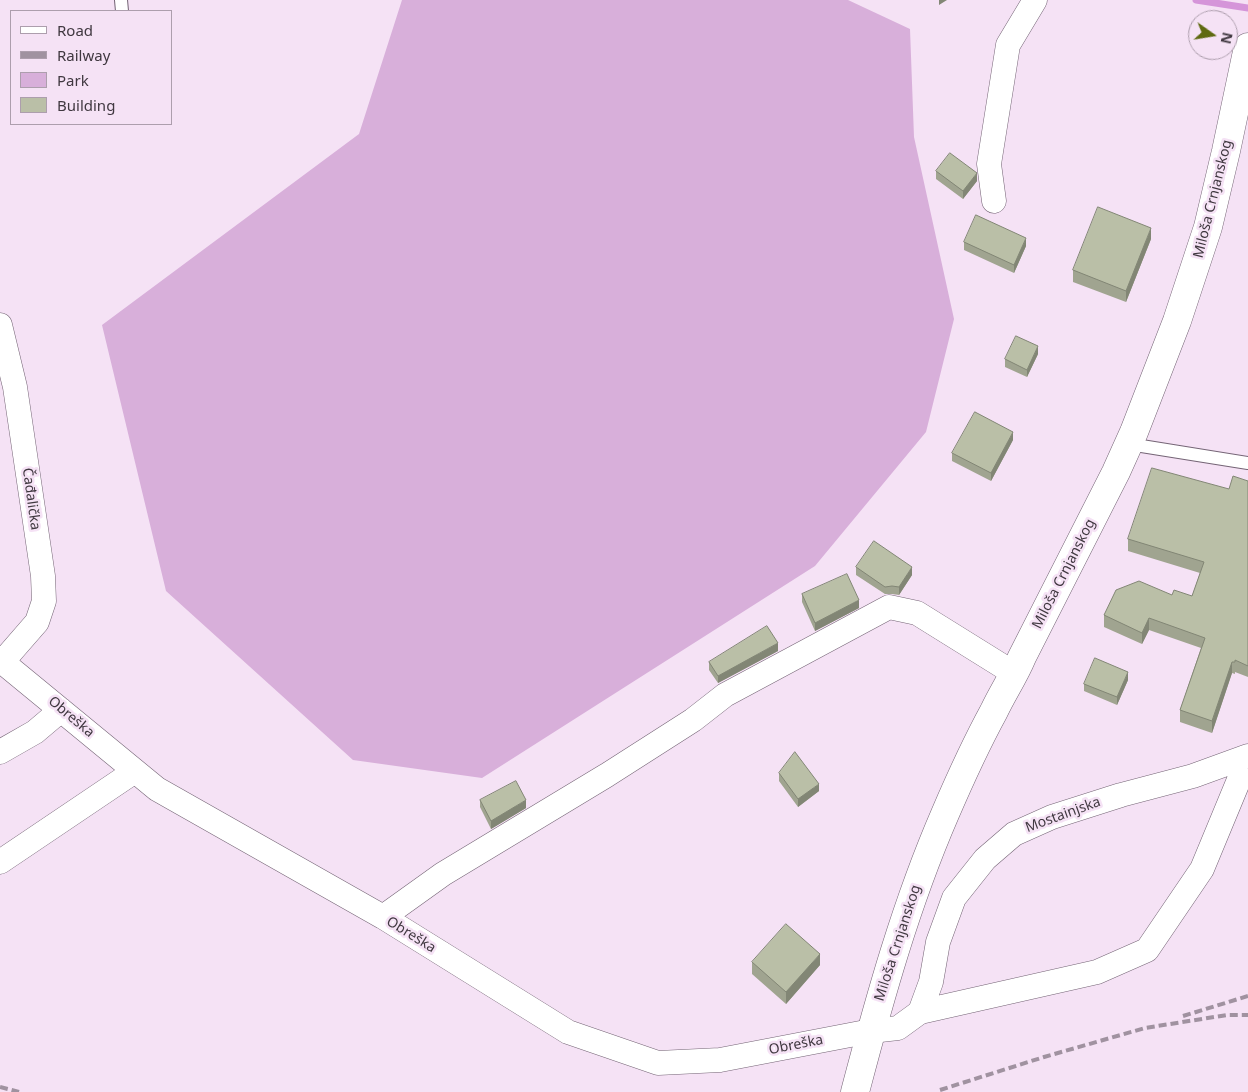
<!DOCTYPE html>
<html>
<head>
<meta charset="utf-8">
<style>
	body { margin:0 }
	#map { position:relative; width:1248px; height:1092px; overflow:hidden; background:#f5e2f5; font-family:"Noto Sans",sans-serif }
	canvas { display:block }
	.legend { position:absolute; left:10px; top:10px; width:162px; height:115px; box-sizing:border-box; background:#f5e2f5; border:1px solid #ad9ead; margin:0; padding:6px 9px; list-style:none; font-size:15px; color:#403840 }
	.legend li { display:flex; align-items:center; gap:10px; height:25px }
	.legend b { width:25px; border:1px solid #ad9ead }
	.north { position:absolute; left:1188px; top:10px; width:50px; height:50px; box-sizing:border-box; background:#f5e2f5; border:1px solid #ad9ead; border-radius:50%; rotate:103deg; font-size:14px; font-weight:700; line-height:20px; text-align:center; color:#403840 }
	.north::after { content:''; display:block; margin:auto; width:18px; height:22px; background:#5f6a11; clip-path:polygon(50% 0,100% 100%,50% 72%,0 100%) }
</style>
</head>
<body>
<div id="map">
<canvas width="1248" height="1092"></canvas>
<ul class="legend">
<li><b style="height:6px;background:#fff"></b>Road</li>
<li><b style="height:6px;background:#a092a0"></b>Railway</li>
<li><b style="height:14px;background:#d8afda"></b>Park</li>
<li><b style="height:14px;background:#babfa7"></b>Building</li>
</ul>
<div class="north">N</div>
</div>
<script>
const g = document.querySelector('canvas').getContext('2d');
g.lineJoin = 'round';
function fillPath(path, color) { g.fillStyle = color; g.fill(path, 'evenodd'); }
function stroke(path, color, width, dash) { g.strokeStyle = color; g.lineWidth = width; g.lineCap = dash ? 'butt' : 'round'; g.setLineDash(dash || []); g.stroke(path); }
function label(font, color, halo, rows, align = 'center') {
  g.font = font + ' "Noto Sans",sans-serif'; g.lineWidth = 5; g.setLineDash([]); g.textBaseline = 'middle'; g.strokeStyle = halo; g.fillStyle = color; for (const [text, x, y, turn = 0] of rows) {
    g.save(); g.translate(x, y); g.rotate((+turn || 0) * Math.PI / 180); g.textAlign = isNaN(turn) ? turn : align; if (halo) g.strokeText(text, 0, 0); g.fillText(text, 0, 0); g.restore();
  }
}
const green = new Path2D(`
	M 402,0 L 848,0 L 910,29 L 914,137 L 954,319 L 926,432 L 815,566 L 482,778 L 353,760 L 166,591 L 102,325 L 359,134 Z`);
const stream = new Path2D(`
	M 1196,0 L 1248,8`);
const lane = new Path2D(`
	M 121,0 L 122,11
	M 1129,444 L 1248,463`);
const street = new Path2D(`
	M 994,201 L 989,164 L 1008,45 L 1035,0
	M 0,325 L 15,387 L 43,576 L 44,601 L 37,622 L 3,661
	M 0,660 L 157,789 L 383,917 L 568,1032 L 658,1063 L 720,1060 L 871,1031 L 898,1028 L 920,1012 L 931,982 L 938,942 L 954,898 L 985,859 L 1014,834 L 1052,817 L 1121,795 L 1193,776 L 1248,756
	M 0,752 L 35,732 L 61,710
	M 0,862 L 135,771
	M 383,917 L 443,874 L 607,775 L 693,720 L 725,695 L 889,607 L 917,613 L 1015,674
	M 920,1012 L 1097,972 L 1147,950 L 1202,869 L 1248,758`);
const secondary = new Path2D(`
	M 855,1092 C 880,997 906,904 945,814 C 960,779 976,744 994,711 C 1003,692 1014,676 1022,657 L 1116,472 L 1134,432 L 1177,321 L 1208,227 L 1226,151 L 1248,47`);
const rail = new Path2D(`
	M 1183,1016 L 1248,996
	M 0,1087 L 19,1092
	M 940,1090 L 1044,1057 L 1145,1028 L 1227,1015 L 1248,1015`);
const wall = new Path2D(`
	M 936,171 L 977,181 L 963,199 L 936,179 Z
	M 1151,239 L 1126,302 L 1073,282 L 1073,270 Z
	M 964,242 L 1026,246 L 1014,273 L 964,250 Z
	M 1038,354 L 1027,377 L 1005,367 L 1005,359 Z
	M 1013,440 L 991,481 L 952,461 L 952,453 Z
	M 1248,481 L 1248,677 L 1235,672 L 1235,674 L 1232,673 L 1212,733 L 1180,722 L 1180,710 L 1201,648 L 1149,630 L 1142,644 L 1104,627 L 1104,615 L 1172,595 L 1192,596 L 1200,573 L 1128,551 L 1128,539 Z
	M 856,567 L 912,575 L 899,595 L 892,594 L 885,594 L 856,575 Z
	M 802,594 L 859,608 L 815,631 L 802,602 Z
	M 778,651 L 718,683 L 709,670 L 709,662 Z
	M 1128,680 L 1117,705 L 1084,691 L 1084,684 Z
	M 779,773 L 819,791 L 798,807 L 779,781 Z
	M 480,800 L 526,808 L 491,829 L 480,807 Z
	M 752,962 L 820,965 L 786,1004 L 752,974 Z`);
const shadedWall = new Path2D(`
	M 939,0 L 947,0 L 939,5 Z
	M 977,173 L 977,181 L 963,199 L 963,191 Z
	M 1151,228 L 1151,239 L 1126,302 L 1126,291 Z
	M 1026,238 L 1026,246 L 1014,273 L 1014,265 Z
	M 1038,346 L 1038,354 L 1027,377 L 1027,370 Z
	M 1013,432 L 1013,440 L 991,481 L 991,473 Z
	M 912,567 L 912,575 L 899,595 L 899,587 Z
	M 859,600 L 859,608 L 815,631 L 815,623 Z
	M 1149,618 L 1149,630 L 1142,644 L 1142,633 Z
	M 778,643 L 778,651 L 718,683 L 718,676 Z
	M 1232,662 L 1232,673 L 1212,733 L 1212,721 Z
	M 1128,672 L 1128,680 L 1117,705 L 1117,697 Z
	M 819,784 L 819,791 L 798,807 L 798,799 Z
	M 526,800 L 526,808 L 491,829 L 491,821 Z
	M 820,954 L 820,965 L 786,1004 L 786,992 Z`);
const building = new Path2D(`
	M 950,153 L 977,173 L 963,191 L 936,171 Z
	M 1098,207 L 1151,228 L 1126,291 L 1073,270 Z
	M 976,215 L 1026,238 L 1014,265 L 964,242 Z
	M 1016,336 L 1038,346 L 1027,370 L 1005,359 Z
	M 975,412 L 1013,432 L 991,473 L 952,453 Z
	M 1152,468 L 1229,489 L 1233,476 L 1248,481 L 1248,666 L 1235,660 L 1235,662 L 1232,662 L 1212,721 L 1180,710 L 1205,638 L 1149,618 L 1142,633 L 1104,615 L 1116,590 L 1139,581 L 1172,595 L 1174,590 L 1192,596 L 1204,562 L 1128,539 Z
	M 874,541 L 912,567 L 899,587 L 892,586 L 885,587 L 856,567 Z
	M 847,574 L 859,600 L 815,623 L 802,594 Z
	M 767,626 L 778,643 L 718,676 L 709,662 Z
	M 1095,658 L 1128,672 L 1117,697 L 1084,684 Z
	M 795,752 L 819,784 L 798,799 L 779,773 Z
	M 516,781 L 526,800 L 491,821 L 480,800 Z
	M 786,924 L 820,954 L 786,992 L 752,962 Z`);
const streetNames = [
	["Miloša Crnjanskog",1213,199,-76],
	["Čađalička",31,499,82],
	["Miloša Crnjanskog",1064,574,-63],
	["Obreška",71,717,40],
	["Mostainjska",1063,815,-20],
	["Obreška",411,935,32],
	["Miloša Crnjanskog",898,943,-72],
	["Obreška",796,1045,-11]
];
fillPath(green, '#d8afda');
stroke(stream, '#d595d9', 7);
stroke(lane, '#746475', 14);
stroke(street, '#746475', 25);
stroke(secondary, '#746475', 29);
stroke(lane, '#fff', 12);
stroke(street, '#fff', 24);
stroke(secondary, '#fff', 28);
stroke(rail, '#a092a0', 4, [8, 4]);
fillPath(wall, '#a0a490');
fillPath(shadedWall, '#828675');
fillPath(building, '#babfa7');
stroke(building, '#828675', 1);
label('14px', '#403840', '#f5e2f5', streetNames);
</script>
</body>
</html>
